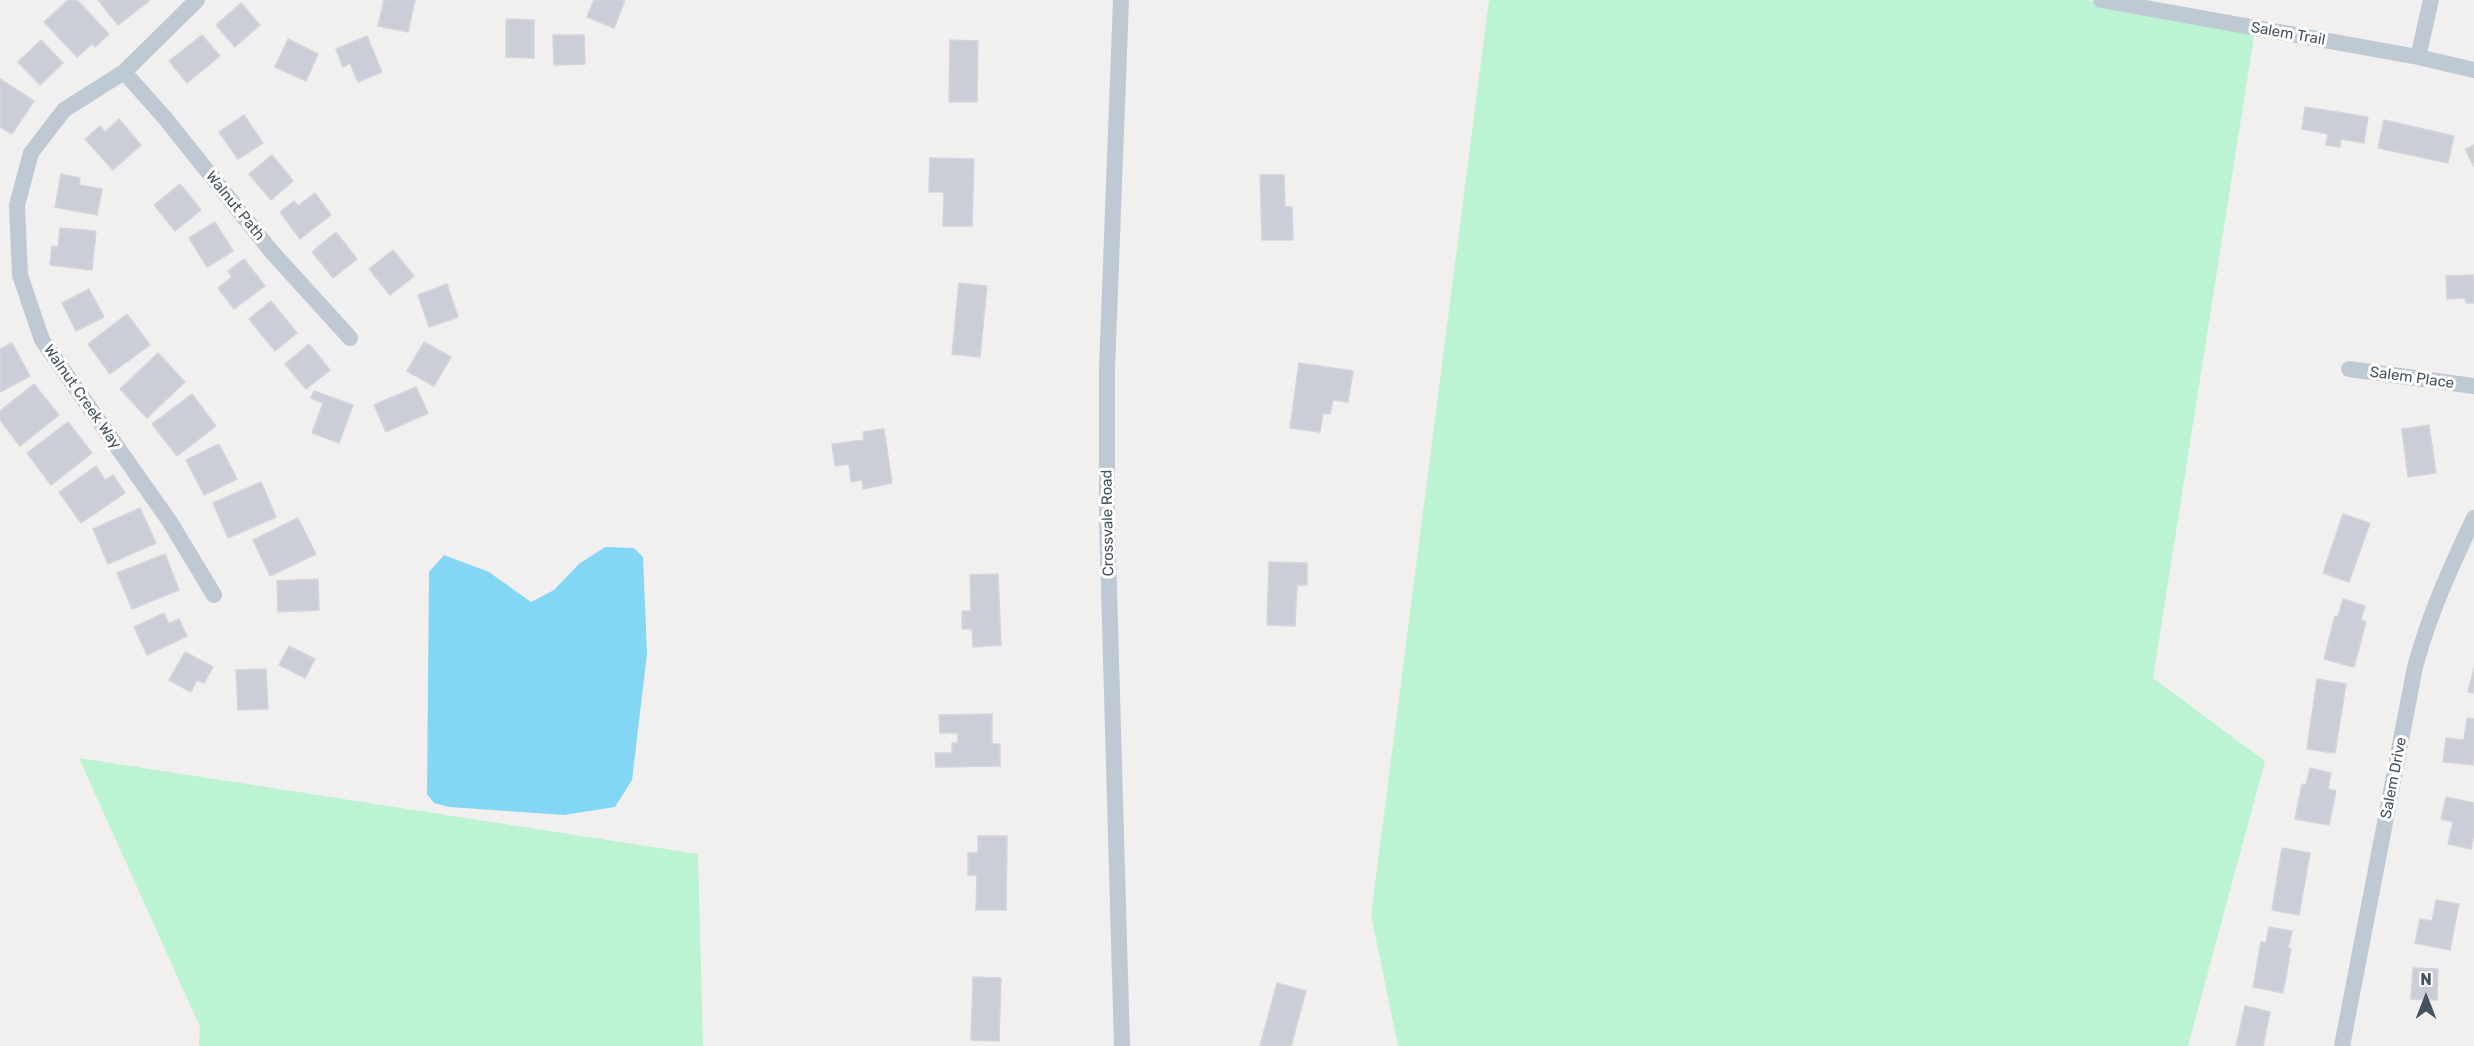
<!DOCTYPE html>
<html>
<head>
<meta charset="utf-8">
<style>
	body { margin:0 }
	#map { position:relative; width:2474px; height:1046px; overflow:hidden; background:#f2f0ef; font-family:Rubik,sans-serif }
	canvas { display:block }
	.north { position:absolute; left:2396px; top:968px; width:60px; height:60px; -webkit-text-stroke:4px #fff; paint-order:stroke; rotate:0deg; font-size:16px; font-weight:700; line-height:24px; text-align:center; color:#46525f }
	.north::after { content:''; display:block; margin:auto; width:21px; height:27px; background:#46525f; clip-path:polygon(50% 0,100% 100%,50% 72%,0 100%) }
</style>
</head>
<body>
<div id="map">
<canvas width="2474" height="1046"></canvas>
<div class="north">N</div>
</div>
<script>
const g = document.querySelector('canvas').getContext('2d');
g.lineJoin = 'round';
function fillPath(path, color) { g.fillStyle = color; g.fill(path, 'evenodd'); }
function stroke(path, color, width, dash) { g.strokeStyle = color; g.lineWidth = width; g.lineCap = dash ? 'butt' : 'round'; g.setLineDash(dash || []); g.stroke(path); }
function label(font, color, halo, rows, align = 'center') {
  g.font = font + ' Rubik,sans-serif'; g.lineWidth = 6; g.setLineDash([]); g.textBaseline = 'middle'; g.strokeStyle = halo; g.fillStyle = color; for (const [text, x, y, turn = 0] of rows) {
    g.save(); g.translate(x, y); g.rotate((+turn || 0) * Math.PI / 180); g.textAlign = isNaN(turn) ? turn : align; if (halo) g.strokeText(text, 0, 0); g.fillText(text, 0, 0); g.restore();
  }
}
const green = new Path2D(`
	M 1489,0 L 2087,0 L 2255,30 L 2153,678 L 2265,761 L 2188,1046 L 1398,1046 L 1371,915 Z
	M 79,758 L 698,854 L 703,1046 L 199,1046 L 200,1027 Z`);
const water = new Path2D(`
	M 605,547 L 634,548 L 643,557 L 647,654 L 632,780 L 615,807 L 564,815 L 449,807 L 434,803 L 427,794 L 429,572 L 444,555 L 489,572 L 531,602 L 554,590 L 579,564 Z`);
const building = new Path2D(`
	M 68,0 L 77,0 L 109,34 L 95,47 L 92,44 L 77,57 L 44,22 Z
	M 98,0 L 148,0 L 149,1 L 118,25 Z
	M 384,0 L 415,0 L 408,32 L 378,26 Z
	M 594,0 L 625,0 L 614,28 L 587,17 Z
	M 241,3 L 260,25 L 235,47 L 216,25 Z
	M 506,19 L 534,20 L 534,58 L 506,57 Z
	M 202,35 L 220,56 L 187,83 L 169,61 Z
	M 553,35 L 584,35 L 585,64 L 554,65 Z
	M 367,36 L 382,72 L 358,82 L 350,63 L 343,67 L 336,49 Z
	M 288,39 L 318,54 L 306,81 L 275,67 Z
	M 41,40 L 63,63 L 40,85 L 18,62 Z
	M 950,40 L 978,41 L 977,102 L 949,102 Z
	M 0,79 L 34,101 L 12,134 L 0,127 Z
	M 2305,107 L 2368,117 L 2364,143 L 2341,139 L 2340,147 L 2326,145 L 2328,134 L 2302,129 Z
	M 244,115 L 263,143 L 238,159 L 219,132 Z
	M 119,119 L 141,145 L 113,170 L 85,139 L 100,126 L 105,132 Z
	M 2384,120 L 2454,136 L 2448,163 L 2378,148 Z
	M 2474,145 L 2474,167 L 2465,149 Z
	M 272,155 L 293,181 L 271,200 L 249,174 Z
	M 930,158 L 974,159 L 972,226 L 943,226 L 944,192 L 929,192 Z
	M 61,174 L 80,178 L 79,185 L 102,189 L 97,215 L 55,207 Z
	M 1260,175 L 1284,175 L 1285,207 L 1292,207 L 1293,240 L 1262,240 Z
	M 180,184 L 201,210 L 175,231 L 154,205 Z
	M 315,193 L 331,215 L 300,239 L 280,212 L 294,201 L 298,206 Z
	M 215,222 L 233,251 L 207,267 L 189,238 Z
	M 60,228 L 96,231 L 92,270 L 50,265 L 52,246 L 58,247 Z
	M 336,232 L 357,259 L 333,278 L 312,252 Z
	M 393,250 L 414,276 L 390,295 L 369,269 Z
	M 244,259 L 265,286 L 234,309 L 218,288 L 232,277 L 228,271 Z
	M 2474,275 L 2474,303 L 2466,303 L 2465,298 L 2447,299 L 2446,276 Z
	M 959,283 L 987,286 L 980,357 L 952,354 Z
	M 447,284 L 458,317 L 429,327 L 418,295 Z
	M 89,289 L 104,317 L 76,331 L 62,303 Z
	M 271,301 L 297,333 L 275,351 L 249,319 Z
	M 127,314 L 150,345 L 110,374 L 88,344 Z
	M 424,342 L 451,357 L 434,386 L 407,371 Z
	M 12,343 L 30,376 L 0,392 L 0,349 Z
	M 309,344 L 330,370 L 306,389 L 285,364 Z
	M 158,353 L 185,382 L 147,418 L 120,389 Z
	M 1299,363 L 1353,371 L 1348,402 L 1333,400 L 1330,414 L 1323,413 L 1320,432 L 1290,428 Z
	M 34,384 L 59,415 L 20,446 L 0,420 L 0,411 Z
	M 416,387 L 428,413 L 386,432 L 374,405 Z
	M 314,391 L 353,405 L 339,443 L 312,433 L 323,403 L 311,398 Z
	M 192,394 L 216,426 L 177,456 L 152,424 Z
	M 68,422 L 92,453 L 51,485 L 27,453 Z
	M 2429,425 L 2436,473 L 2408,477 L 2402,429 Z
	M 884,429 L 892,483 L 863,489 L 862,480 L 851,482 L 849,464 L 835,466 L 832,444 L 864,440 L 863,432 Z
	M 219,444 L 237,479 L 204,495 L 186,460 Z
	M 96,466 L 105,480 L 113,475 L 125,493 L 81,523 L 59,492 Z
	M 261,482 L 276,517 L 228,538 L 213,503 Z
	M 140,508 L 156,543 L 108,564 L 93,529 Z
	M 2343,514 L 2370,523 L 2349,582 L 2323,573 Z
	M 298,518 L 316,554 L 270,576 L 253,540 Z
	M 165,554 L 179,590 L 132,609 L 117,573 Z
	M 1269,562 L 1307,563 L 1307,585 L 1297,585 L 1295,626 L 1267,625 Z
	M 998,574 L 1001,645 L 973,647 L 972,629 L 962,629 L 962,611 L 971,611 L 970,575 Z
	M 318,579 L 319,610 L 278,612 L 277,581 Z
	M 2343,599 L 2365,606 L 2361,620 L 2366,622 L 2354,667 L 2324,659 L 2335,616 L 2338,617 Z
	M 164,613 L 169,624 L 179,619 L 187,636 L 147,655 L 134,627 Z
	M 289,646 L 315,659 L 305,678 L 279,665 Z
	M 185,652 L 213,667 L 204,683 L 197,680 L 191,692 L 169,680 Z
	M 2474,668 L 2474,693 L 2468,692 Z
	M 266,669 L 268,709 L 238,710 L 236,670 Z
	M 2317,679 L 2346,684 L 2335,753 L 2307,749 Z
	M 992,714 L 992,744 L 1000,744 L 1000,766 L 936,767 L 935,753 L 952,753 L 952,743 L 958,743 L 958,733 L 940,733 L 939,715 Z
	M 2467,718 L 2474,719 L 2474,765 L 2443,762 L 2446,738 L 2464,740 Z
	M 2310,768 L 2331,773 L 2328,789 L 2336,791 L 2329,825 L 2295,819 L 2302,784 L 2306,785 Z
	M 2446,797 L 2474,803 L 2474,834 L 2471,849 L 2448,844 L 2453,822 L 2441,819 Z
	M 978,836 L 1007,836 L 1006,910 L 976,910 L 977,875 L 968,875 L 968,853 L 978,853 Z
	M 2282,848 L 2310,853 L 2299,915 L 2272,910 Z
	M 2436,900 L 2459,904 L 2450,950 L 2415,943 L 2420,919 L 2432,921 Z
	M 2269,927 L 2292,931 L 2288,948 L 2291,949 L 2283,993 L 2253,987 L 2261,942 L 2266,943 Z
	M 2413,968 L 2438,969 L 2437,1000 L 2411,999 Z
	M 973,977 L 1001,978 L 999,1041 L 971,1040 Z
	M 1277,983 L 1306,991 L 1291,1046 L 1260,1046 Z
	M 2245,1006 L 2270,1012 L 2263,1046 L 2236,1046 Z`);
const street = new Path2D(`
	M 197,0 L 124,72 L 64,110 L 31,153 L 17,205 L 20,275 L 42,340 L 170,522 L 214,595
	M 1121,0 L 1107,369 L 1107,519 L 1122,1046
	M 2101,0 L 2418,57 L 2474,70
	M 2418,57 L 2431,0
	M 124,72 L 165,118 L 271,251 L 350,338
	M 2349,369 L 2474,386
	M 2342,1046 L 2415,667 C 2430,612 2450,569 2474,518`);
const streetNames = [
	["Salem Trail",2288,34,10],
	["Walnut Path",235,206,51],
	["Salem Place",2412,378,8],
	["Walnut Creek Way",82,397,55],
	["Crossvale Road",1108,523,-91],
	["Salem Drive",2394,778,-79]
];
fillPath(green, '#bbf3d3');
fillPath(water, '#84d7f4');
fillPath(building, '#cbced6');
stroke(building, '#d3d5dc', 1.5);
stroke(street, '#bfc9d3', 16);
label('15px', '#46525f', '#fff', streetNames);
</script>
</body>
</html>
